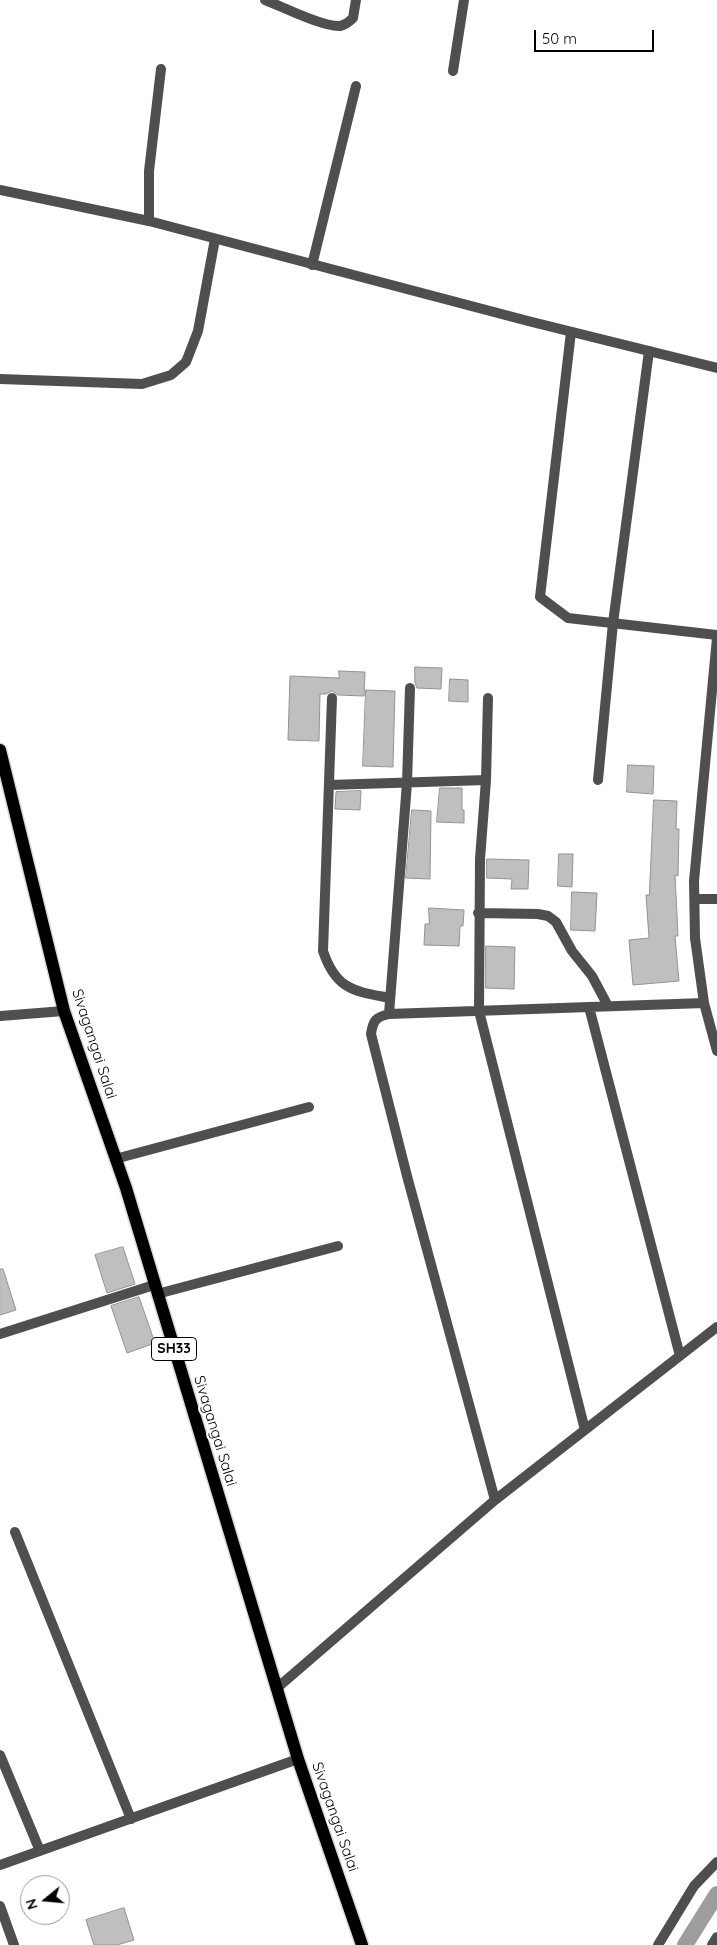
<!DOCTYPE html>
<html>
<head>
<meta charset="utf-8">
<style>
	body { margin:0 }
	#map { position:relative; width:717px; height:1945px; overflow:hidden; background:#fff; font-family:Quicksand,sans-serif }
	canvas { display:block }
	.north { position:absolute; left:20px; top:1875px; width:50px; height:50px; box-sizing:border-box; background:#fff; border:1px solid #999; border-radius:50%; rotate:253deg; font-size:14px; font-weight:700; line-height:20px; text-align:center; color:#000 }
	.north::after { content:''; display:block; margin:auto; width:18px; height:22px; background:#000; clip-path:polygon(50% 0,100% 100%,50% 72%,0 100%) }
	.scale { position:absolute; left:534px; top:30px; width:120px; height:22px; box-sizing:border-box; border:2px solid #000; border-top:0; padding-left:6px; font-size:15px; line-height:18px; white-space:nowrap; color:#000; -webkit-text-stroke:4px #fff; paint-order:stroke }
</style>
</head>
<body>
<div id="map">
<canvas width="717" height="1945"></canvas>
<div class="north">N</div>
<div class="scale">50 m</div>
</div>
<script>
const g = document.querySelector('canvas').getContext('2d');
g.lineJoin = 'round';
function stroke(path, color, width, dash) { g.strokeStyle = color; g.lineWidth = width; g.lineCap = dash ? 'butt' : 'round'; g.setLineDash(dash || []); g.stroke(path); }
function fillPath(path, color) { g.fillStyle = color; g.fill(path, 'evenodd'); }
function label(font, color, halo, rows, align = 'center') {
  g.font = font + ' Quicksand,sans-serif'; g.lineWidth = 4.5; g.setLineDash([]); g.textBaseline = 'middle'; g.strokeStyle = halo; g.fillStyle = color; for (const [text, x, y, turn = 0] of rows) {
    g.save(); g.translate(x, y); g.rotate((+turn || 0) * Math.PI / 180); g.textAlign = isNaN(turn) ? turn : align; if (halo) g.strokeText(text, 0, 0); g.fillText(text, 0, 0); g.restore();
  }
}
const canal = new Path2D(`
	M 685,1945 L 717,1894`);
const building = new Path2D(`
	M 415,667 L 442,668 L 441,689 L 417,688 L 415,683 Z
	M 339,671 L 365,672 L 364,696 L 338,695 L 332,691 L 326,694 L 320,694 L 319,741 L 288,740 L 290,676 L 339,678 Z
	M 450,679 L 468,680 L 468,702 L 449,701 Z
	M 366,690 L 395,691 L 393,767 L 363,766 Z
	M 628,765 L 654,766 L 653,794 L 627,792 Z
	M 440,788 L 462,788 L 462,810 L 464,810 L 464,823 L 437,822 Z
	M 361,791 L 360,810 L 335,809 L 336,792 Z
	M 654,800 L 677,801 L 676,829 L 679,829 L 678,876 L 675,875 L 678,936 L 675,936 L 679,981 L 633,985 L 629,940 L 649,938 L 646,895 L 649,895 Z
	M 412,810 L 431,811 L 430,879 L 406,878 Z
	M 559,854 L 573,854 L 572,887 L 558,886 Z
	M 487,859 L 529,860 L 528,889 L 511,889 L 512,879 L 487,878 Z
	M 572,892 L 597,893 L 595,931 L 571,930 Z
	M 429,908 L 464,910 L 463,926 L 460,926 L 459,946 L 424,945 L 425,924 L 429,924 Z
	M 486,946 L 515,947 L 514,989 L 486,988 Z
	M 123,1247 L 135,1284 L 107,1293 L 95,1255 Z
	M 0,1269 L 3,1269 L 16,1310 L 0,1315 Z
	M 139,1297 L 155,1343 L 127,1353 L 111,1306 Z
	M 124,1908 L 134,1940 L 117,1945 L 94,1945 L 86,1920 Z`);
const minor = new Path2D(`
	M 265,0 C 283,7 323,27 340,26 C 345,25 349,22 353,18 L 356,0
	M 453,71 L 464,0
	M 149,221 L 149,171 L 161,69
	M 312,265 L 356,86
	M 571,332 L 540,597 L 568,618 L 717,635
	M 0,379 L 142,384 L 171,375 L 186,362 L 198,331 L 215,239
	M 717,638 L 694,881 L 695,938 L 704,1003 L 717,1051
	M 332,698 L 323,951 C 336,990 354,991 390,998
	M 488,698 L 486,780 L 480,859 L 479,1011 L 585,1430
	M 598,780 L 613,623 L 649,351
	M 329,785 L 486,780
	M 695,899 L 717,899
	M 478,913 L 538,914 L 548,916 L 556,922 L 572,951 L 592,976 L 608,1006
	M 589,1007 L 680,1356
	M 389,1014 L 407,783 L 410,688
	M 0,1016 L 64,1011
	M 115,1159 L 309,1107
	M 157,1294 L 338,1246
	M 0,1334 L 154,1285
	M 495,1500 L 407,1176 L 371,1034 C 373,1020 376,1017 389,1014 L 704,1003
	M 15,1532 L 131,1819
	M 277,1688 L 495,1500 L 717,1327
	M 0,1755 L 40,1851
	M 0,1865 L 298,1759
	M 0,1906 L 14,1945
	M 658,1945 L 694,1886 L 717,1862
	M 712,1945 L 717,1937`);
const tertiary = new Path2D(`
	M 0,190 L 149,221 L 528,321 L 717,368`);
const primary = new Path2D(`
	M 0,750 L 64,1011 L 126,1188 L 298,1759 L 362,1945`);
const shields = [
	[174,1349,45]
];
const shieldNames = [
	["SH33",174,1349]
];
const streetNames = [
	["Sivagangai Salai",94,1044,72],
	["Sivagangai Salai",215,1431,73],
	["Sivagangai Salai",335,1817,71]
];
stroke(canal, '#9d9d9d', 16);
fillPath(building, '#bfbfbf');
stroke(building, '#939393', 1);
stroke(primary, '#dbdbdb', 15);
stroke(minor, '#4f4f4f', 10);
stroke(tertiary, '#4f4f4f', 10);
stroke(primary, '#000', 12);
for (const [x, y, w] of shields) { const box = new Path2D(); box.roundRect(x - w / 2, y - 11.5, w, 23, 4); g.fillStyle = '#fff'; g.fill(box); stroke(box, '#000', 1); }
label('bold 14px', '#000', null, shieldNames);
label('15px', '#000', '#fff', streetNames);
</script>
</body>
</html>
